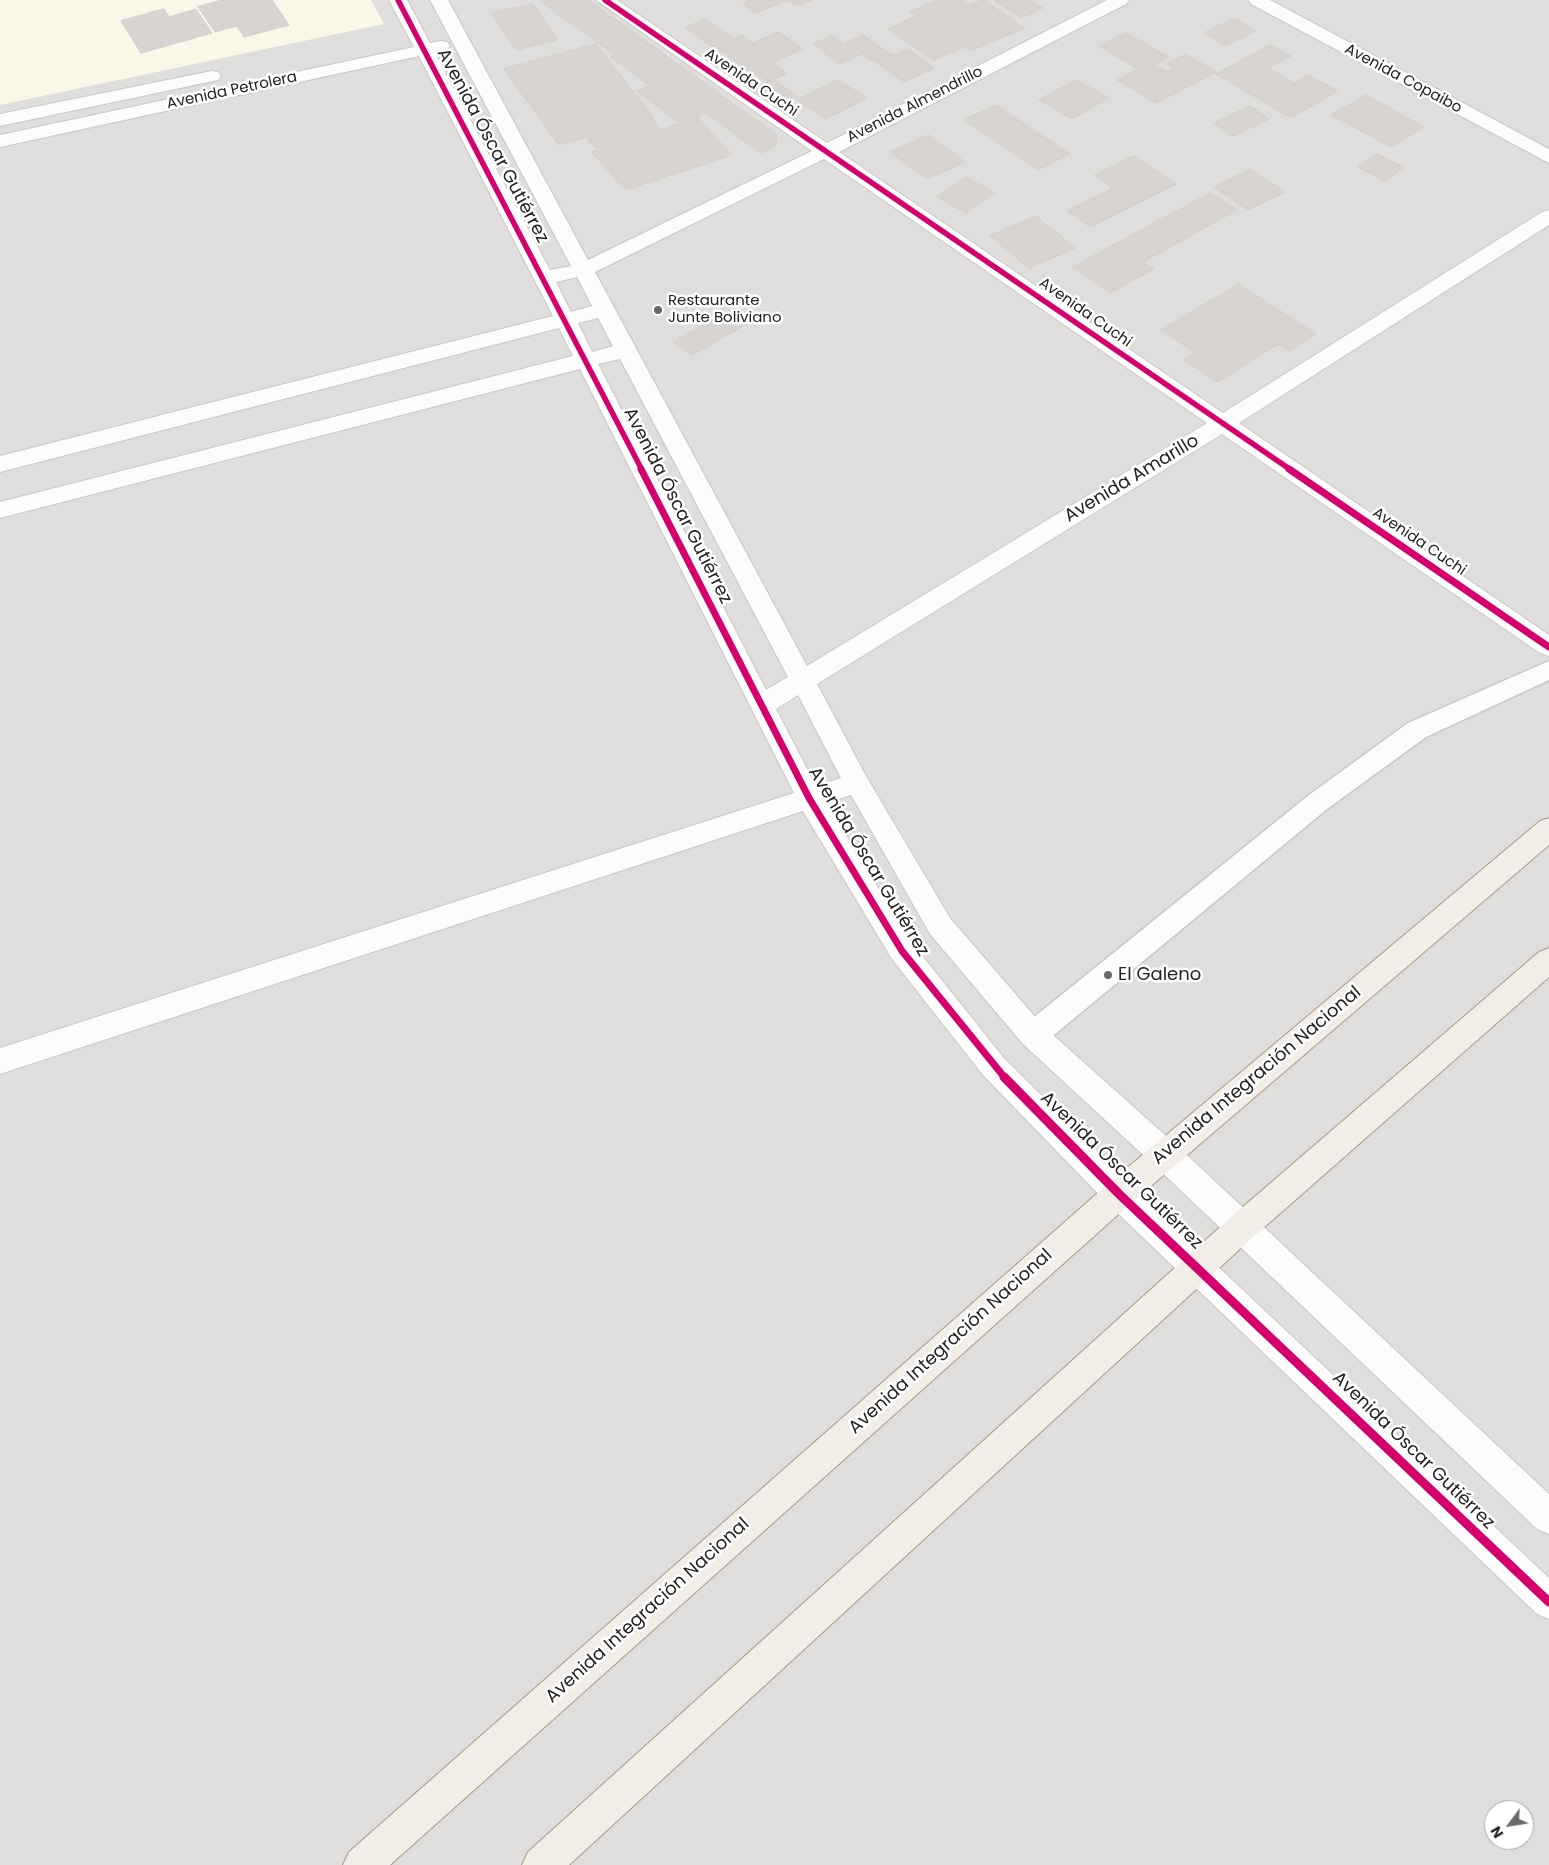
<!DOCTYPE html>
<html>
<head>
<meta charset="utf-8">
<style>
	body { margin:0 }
	#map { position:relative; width:1549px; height:1865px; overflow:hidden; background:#f0eeeb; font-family:Poppins,sans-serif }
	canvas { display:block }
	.north { position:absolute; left:1484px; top:1800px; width:50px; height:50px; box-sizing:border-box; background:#fff; border:1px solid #a7a7a7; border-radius:50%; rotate:239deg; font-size:14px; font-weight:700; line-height:20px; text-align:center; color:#222 }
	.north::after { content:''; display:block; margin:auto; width:18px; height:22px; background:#6a6968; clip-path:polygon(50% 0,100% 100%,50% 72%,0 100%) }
</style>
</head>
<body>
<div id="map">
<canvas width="1549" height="1865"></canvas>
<div class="north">N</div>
</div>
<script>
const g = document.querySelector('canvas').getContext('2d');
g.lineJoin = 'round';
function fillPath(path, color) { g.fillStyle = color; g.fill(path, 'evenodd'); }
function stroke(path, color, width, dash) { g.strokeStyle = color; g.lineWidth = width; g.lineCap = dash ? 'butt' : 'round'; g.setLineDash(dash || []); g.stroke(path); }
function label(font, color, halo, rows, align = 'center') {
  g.font = font + ' Poppins,sans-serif'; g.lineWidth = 5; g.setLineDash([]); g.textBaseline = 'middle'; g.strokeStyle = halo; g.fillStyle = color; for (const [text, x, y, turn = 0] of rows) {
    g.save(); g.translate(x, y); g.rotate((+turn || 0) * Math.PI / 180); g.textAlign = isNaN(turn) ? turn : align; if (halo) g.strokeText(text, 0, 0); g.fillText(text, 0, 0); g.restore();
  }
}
const residential = new Path2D(`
	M 0,0 L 1549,0 L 1549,1865 L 0,1865 ZM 1494,1810 L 1524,1810 L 1524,1840 L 1494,1840 Z`);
const education = new Path2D(`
	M 0,0 L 371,0 L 384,24 L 0,105 Z`);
const building = new Path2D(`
	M 222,0 L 272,0 L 289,25 L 244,37 L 237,26 L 215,32 L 198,7 Z
	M 539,0 L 588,0 L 645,40 L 614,54 Z
	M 750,0 L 813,0 L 796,6 L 788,0 L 755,13 L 743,3 Z
	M 938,0 L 961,0 L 969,5 L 983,0 L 1025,28 L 970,51 L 910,12 Z
	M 994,0 L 1030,0 L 1043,8 L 1022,18 Z
	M 533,4 L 557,40 L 516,50 L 492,13 Z
	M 164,9 L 169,17 L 196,9 L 212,33 L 141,53 L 121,21 Z
	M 914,17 L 961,48 L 934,60 L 888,29 Z
	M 1235,18 L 1256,31 L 1226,46 L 1204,33 Z
	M 706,19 L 733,38 L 712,47 L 685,28 Z
	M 779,32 L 803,49 L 750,72 L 716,47 L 742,35 L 753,43 Z
	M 1126,33 L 1169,57 L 1154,65 L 1167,72 L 1174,68 L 1167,64 L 1186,54 L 1216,72 L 1156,103 L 1117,80 L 1138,69 L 1099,46 Z
	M 863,35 L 892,55 L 874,62 L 846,43 Z
	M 833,36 L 860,55 L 839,64 L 813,44 Z
	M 647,42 L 777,135 L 776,146 L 761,153 L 705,113 L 681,124 L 637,91 L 650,86 L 611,57 Z
	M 596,44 L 654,118 L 559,145 L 504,69 Z
	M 1271,45 L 1291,56 L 1269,68 L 1294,83 L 1309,75 L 1338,91 L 1291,118 L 1216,74 Z
	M 908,49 L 935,68 L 904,82 L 877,63 Z
	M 774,63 L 787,74 L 767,82 L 754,72 Z
	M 775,80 L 797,96 L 780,104 L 757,87 Z
	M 838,80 L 867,98 L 826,119 L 797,100 Z
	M 1076,80 L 1109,98 L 1072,119 L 1039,100 Z
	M 1366,95 L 1424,127 L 1391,147 L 1332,115 Z
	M 996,105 L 1070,154 L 1038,170 L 964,120 Z
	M 1250,106 L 1269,119 L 1233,136 L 1214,123 Z
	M 698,118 L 732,155 L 625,190 L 592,152 Z
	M 652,119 L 659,128 L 595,148 L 588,139 Z
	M 929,135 L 965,162 L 927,179 L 890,152 Z
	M 1377,154 L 1404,167 L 1385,181 L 1358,167 Z
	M 1134,156 L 1176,184 L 1090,227 L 1067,211 L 1113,188 L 1095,175 Z
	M 1251,169 L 1285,192 L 1248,210 L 1214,187 Z
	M 966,177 L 995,193 L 966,213 L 937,197 Z
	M 1211,193 L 1237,210 L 1143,262 L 1154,269 L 1110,293 L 1073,267 Z
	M 1036,216 L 1075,248 L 1029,268 L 990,236 Z
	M 1239,284 L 1316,334 L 1289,351 L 1278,344 L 1218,382 L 1184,360 L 1195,353 L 1161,330 Z
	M 729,311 L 747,324 L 692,355 L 674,342 Z`);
const service = new Path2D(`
	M 1549,661 L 1549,680 L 1426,737 L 1327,809 L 1043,1044 L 1033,1047 L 1023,1044 L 1019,1035 L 1023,1026 L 1309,795 L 1408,723 Z`);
const minor = new Path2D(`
	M 389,0 L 407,0 L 430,43 L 441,41 L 447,42 L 450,46 L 447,50 L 435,53 L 550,270 L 571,266 L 430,0 L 448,0 L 588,260 L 812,151 L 596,0 L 617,0 L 827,143 L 1107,0 L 1129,0 L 1126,4 L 839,152 L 1223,413 L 1542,212 L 1549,210 L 1549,225 L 1239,423 L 1549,635 L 1549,656 L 1540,653 L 1222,434 L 817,684 L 866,776 L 950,918 L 1043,1026 L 1175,1144 L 1549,1494 L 1549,1534 L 1537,1529 L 1153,1164 L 1023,1044 L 930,934 L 851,795 L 826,803 L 912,943 L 1003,1057 L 1130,1184 L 1549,1578 L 1549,1619 L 1537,1614 L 1108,1204 L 983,1075 L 892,959 L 803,811 L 0,1074 L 0,1048 L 794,793 L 580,369 L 0,518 L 0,502 L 573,356 L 559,328 L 0,472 L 0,456 L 553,316 L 419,56 L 0,147 L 0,135 L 414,47 ZM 824,159 L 1207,423 L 807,666 L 595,272 ZM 577,277 L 592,306 L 571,312 L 556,282 ZM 598,318 L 613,346 L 592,352 L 578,323 ZM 620,359 L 788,677 L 766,690 L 598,364 ZM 798,695 L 841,778 L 816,786 L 776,709 Z
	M 1248,0 L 1270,0 L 1549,149 L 1549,163 L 1251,4 Z
	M 212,71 L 218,72 L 221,76 L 218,80 L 0,126 L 0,114 Z`);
const primary = new Path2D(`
	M 1549,818 L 1549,845 L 1130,1204 L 390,1865 L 343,1865 L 349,1852 L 1108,1184 L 1540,821 Z
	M 1549,948 L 1549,977 L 1252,1238 L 569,1865 L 522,1865 L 528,1852 L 1230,1218 L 1539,952 Z`);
const cyclewayFar2 = new Path2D(`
	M 398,0 L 642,470
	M 605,0 L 1291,470`);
const cyclewayFar1 = new Path2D(`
	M 641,469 L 809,798 L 902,951 L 1005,1078
	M 1289,469 L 1549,647`);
const cycleway = new Path2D(`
	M 1004,1077 L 1119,1194 L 1549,1602`);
const markers = [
	[658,310,5,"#6a6968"],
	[1108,975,5,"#6a6968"]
];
const farStreetnames = [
	["Avenida Copaibo",1403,79,28],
	["Avenida Cuchi",751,83,34],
	["Avenida Petrolera",232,91,-12],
	["Avenida Almendrillo",915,105,-27],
	["Avenida Cuchi",1085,313,35],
	["Avenida Cuchi",1419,542,34]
];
const farPoinames = [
	["Restaurante",668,301],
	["Junte Boliviano",668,318]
];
const streetNames = [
	["Avenida Óscar Gutiérrez",492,146,62],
	["Avenida Amarillo",1132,479,-31],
	["Avenida Óscar Gutiérrez",677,506,63],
	["Avenida Óscar Gutiérrez",868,862,59],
	["Avenida Integración Nacional",1257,1076,-40],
	["Avenida Óscar Gutiérrez",1121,1171,44],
	["Avenida Integración Nacional",951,1342,-42],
	["Avenida Óscar Gutiérrez",1413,1451,44],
	["Avenida Integración Nacional",648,1611,-42]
];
const poiNames = [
	["El Galeno",1118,975]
];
fillPath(residential, '#dfdedc');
fillPath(education, '#f8f7e8');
fillPath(building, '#d7d4d2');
stroke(building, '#d3d0cc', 1);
stroke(service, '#c9c8c7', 3);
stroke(minor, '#c9c8c7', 2);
stroke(primary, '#a79c86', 2);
fillPath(service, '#fdfcfc');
fillPath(minor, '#fdfcfc');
fillPath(primary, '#f3ede7');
stroke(cyclewayFar2, '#d6006c', 5.5);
stroke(cyclewayFar1, '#d6006c', 7);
stroke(cycleway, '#d6006c', 9);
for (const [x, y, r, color] of markers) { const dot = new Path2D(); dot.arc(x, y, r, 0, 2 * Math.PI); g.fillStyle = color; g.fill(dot); stroke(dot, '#fff', 2); }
label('15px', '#222', '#fff', farStreetnames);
label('15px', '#222', '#fff', farPoinames, 'left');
label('18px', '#222', '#fff', streetNames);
label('18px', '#222', '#fff', poiNames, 'left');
</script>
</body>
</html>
